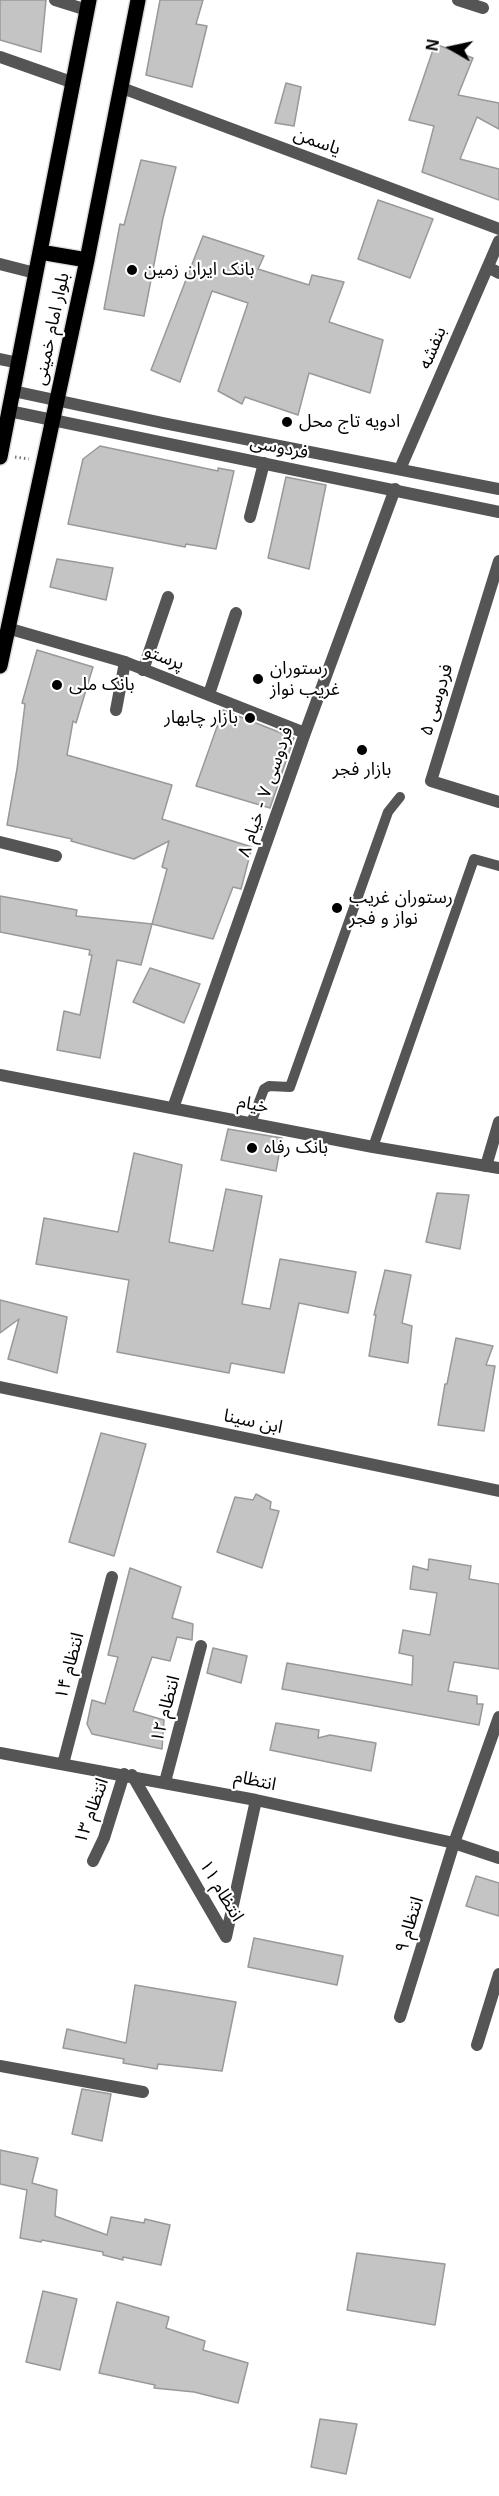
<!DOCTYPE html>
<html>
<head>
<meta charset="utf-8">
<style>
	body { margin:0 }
	#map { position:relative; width:499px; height:2496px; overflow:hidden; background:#fff; font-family:Arial,sans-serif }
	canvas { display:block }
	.north { position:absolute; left:421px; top:18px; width:60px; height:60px; -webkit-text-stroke:4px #fff; paint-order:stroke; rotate:279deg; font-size:16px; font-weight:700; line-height:24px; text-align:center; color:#000 }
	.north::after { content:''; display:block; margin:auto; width:21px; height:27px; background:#000; clip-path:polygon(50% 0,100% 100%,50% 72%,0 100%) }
</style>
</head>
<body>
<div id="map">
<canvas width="499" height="2496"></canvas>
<div class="north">N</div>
</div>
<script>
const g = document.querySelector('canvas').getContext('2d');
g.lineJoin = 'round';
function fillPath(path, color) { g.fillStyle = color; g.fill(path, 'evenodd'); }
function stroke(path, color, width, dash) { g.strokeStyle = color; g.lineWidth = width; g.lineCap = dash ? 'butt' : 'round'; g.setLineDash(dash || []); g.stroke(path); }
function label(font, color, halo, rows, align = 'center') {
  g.font = font + ' Arial,"Noto Sans Arabic",sans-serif'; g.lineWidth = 4.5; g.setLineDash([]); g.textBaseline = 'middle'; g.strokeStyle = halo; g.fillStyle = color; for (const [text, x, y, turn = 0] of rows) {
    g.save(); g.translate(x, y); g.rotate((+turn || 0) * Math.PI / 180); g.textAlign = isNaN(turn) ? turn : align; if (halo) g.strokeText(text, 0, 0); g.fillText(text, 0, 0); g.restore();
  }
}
const building = new Path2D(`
	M 0,0 L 46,0 L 41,52 L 0,40 Z
	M 160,0 L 203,0 L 196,24 L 207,26 L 192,87 L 146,75 Z
	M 435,44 L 473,58 L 458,95 L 499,103 L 499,129 L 477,117 L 460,159 L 499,169 L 499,200 L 422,172 L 434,126 L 409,120 Z
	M 286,83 L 301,87 L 294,126 L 275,123 Z
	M 141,160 L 176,167 L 163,218 L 144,316 L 104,309 L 120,224 L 124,225 Z
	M 378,200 L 433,219 L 410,278 L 358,259 Z
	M 203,236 L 264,256 L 258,269 L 309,285 L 312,275 L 344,282 L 329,322 L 383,340 L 370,393 L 309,373 L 298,415 L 245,397 L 242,404 L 218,391 L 248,303 L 212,291 L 180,382 L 151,370 Z
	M 100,446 L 218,471 L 218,468 L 234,471 L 216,549 L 186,544 L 185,547 L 68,524 L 83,459 Z
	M 286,477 L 326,485 L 309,569 L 268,558 Z
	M 57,559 L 113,568 L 106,600 L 50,587 Z
	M 37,650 L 93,667 L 76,723 L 73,721 L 67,755 L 172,785 L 162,819 L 252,847 L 241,889 L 233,887 L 213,939 L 152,924 L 167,869 L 162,867 L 169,841 L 134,859 L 71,841 L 72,839 L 7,825 L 17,769 L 25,704 L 22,703 Z
	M 223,710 L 294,738 L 270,808 L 196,786 Z
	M 0,896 L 77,910 L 76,916 L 152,924 L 141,965 L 117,960 L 100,1058 L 57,1050 L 64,1011 L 80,1015 L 92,955 L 89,955 L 90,950 L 0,932 Z
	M 150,968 L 200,984 L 184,1023 L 133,1002 Z
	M 228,1129 L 282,1138 L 276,1171 L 221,1160 Z
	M 134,1153 L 182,1165 L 169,1242 L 213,1251 L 226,1189 L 262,1196 L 242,1304 L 270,1309 L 280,1259 L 356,1272 L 348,1313 L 299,1303 L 284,1373 L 231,1363 L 229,1373 L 117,1352 L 129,1280 L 36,1264 L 44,1218 L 118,1232 Z
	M 437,1193 L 469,1195 L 460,1249 L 426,1242 Z
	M 385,1270 L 411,1275 L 402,1323 L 412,1326 L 408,1363 L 369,1356 L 376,1315 L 374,1315 Z
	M 0,1300 L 67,1317 L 57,1373 L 8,1359 L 19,1319 L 0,1333 Z
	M 456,1338 L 493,1346 L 486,1365 L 495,1366 L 484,1431 L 438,1425 L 445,1384 L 447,1384 Z
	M 101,1433 L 146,1444 L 114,1556 L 69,1542 Z
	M 256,1494 L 271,1502 L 270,1509 L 279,1511 L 262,1568 L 217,1552 L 235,1497 L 253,1500 Z
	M 429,1559 L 471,1566 L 469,1579 L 499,1584 L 499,1669 L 454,1662 L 448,1691 L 477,1696 L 477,1704 L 483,1704 L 479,1725 L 282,1689 L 287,1663 L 412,1685 L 413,1656 L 399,1653 L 403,1630 L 430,1635 L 437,1593 L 410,1589 L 413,1566 L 428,1570 Z
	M 130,1568 L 181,1587 L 172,1618 L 193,1624 L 192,1640 L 177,1637 L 170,1661 L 152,1657 L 133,1711 L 164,1720 L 162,1749 L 92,1734 L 87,1724 L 92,1700 L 105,1704 L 118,1657 L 108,1655 Z
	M 213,1648 L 247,1656 L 241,1683 L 207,1673 Z
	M 276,1723 L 319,1730 L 318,1738 L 330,1735 L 376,1743 L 371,1771 L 270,1750 Z
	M 476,1876 L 499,1883 L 499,1916 L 466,1906 Z
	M 254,1938 L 343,1956 L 337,1985 L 248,1967 Z
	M 135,1985 L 236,2002 L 222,2071 L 158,2064 L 157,2069 L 123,2063 L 124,2059 L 63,2048 L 67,2029 L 126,2043 Z
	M 82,2089 L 111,2094 L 102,2141 L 72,2134 Z
	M 0,2150 L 38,2158 L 32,2183 L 57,2190 L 55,2216 L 107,2235 L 111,2217 L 144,2223 L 145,2219 L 170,2225 L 161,2265 L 123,2257 L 123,2260 L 103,2255 L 103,2252 L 42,2240 L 41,2242 L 20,2238 L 27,2190 L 0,2184 Z
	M 357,2253 L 445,2264 L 435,2325 L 347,2310 Z
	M 43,2291 L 77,2299 L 60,2370 L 26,2362 Z
	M 117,2302 L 169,2317 L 166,2328 L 205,2341 L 203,2350 L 248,2363 L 238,2403 L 194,2392 L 154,2388 L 155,2385 L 99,2373 Z
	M 320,2419 L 357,2424 L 346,2474 L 311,2467 Z`);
const path = new Path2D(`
	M 15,457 L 29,459`);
const service = new Path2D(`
	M 251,1123 L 264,1089 L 269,1086 L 290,1087 L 388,812 L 400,797
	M 373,1147 L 474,859 L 499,866`);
const minor = new Path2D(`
	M 55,0 L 87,10
	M 458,0 L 483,8
	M 0,57 L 74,83
	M 122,88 L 499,229
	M 0,264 L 35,273
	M 488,267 L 499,273
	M 0,359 L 19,363
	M 400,469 L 499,241
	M 250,517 L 264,463
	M 499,561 L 431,781 L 499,802
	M 7,628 L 125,662 L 305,733
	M 143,670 L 168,597
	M 209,694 L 236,613
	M 116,710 L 125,662
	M 0,842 L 56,856
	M 173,1108 L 305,733 L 395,489
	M 486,1166 L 499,1122
	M 0,1387 L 499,1491
	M 0,1753 L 256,1800 L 454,1843 L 499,1858
	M 63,1764 L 112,1577
	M 132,1775 L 226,1937 L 256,1800
	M 165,1782 L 201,1646
	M 93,1861 L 104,1838 L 124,1774
	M 400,2017 L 454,1843 L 499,1717
	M 477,2045 L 499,1974
	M 0,2066 L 143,2092`);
const tertiary = new Path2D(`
	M 13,391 L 163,423 L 499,489
	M 9,411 L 499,512
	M 0,1075 L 373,1147 L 499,1168`);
const primary = new Path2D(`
	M 40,252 L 87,260
	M 0,457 L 89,0
	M 0,666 L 87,260 L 138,0`);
const markers = [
	[132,270,6,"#000"],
	[287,422,6,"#000"],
	[258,679,6,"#000"],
	[57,685,6,"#000"],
	[250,718,6,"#000"],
	[362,750,6,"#000"],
	[337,908,6,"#000"],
	[252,1148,6,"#000"]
];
const streetNames = [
	["یاسمن",317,142,20],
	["بلوار امام خمینی",52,329,-78],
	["بنفشه",433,348,-67],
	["فردوسی",279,448,11],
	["پرستو",164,658,21],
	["فردوسی ۵",437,700,-73],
	["فردوسی ۷ - خیام ۸",266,792,-71],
	["خیام",253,1105,11],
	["ابن سینا",253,1422,12],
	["انتظام ۱۴",70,1666,-75],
	["انتظام ۱۲",166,1709,-75],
	["انتظام",255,1781,12],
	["انتظام ۱۳",92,1811,-70],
	["انتظام ۱۱",221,1891,59],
	["انتظام ۹",410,1925,-73]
];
const poiNames = [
	["بانک ایران زمین",144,270],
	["ادویه تاج محل",299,422],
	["رستوران",270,669],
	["غریب نواز",270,690],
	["بانک ملی",69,685],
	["بازار چابهار",238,718,"right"],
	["بازار فجر",362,770,"center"],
	["رستوران غریب",349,898],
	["نواز و فجر",349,919],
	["بانک رفاه",264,1148]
];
fillPath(building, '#c4c4c4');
stroke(building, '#999', 1.5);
stroke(primary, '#dbdbdb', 18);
stroke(path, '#777', 3, [1.5, 3]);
stroke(service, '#555', 10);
stroke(minor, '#555', 12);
stroke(tertiary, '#555', 12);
stroke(primary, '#000', 15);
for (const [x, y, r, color] of markers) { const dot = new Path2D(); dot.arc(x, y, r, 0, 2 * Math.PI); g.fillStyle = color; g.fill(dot); stroke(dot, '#fff', 2); }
label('18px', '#000', '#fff', streetNames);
label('18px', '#000', '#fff', poiNames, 'left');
</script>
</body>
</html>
